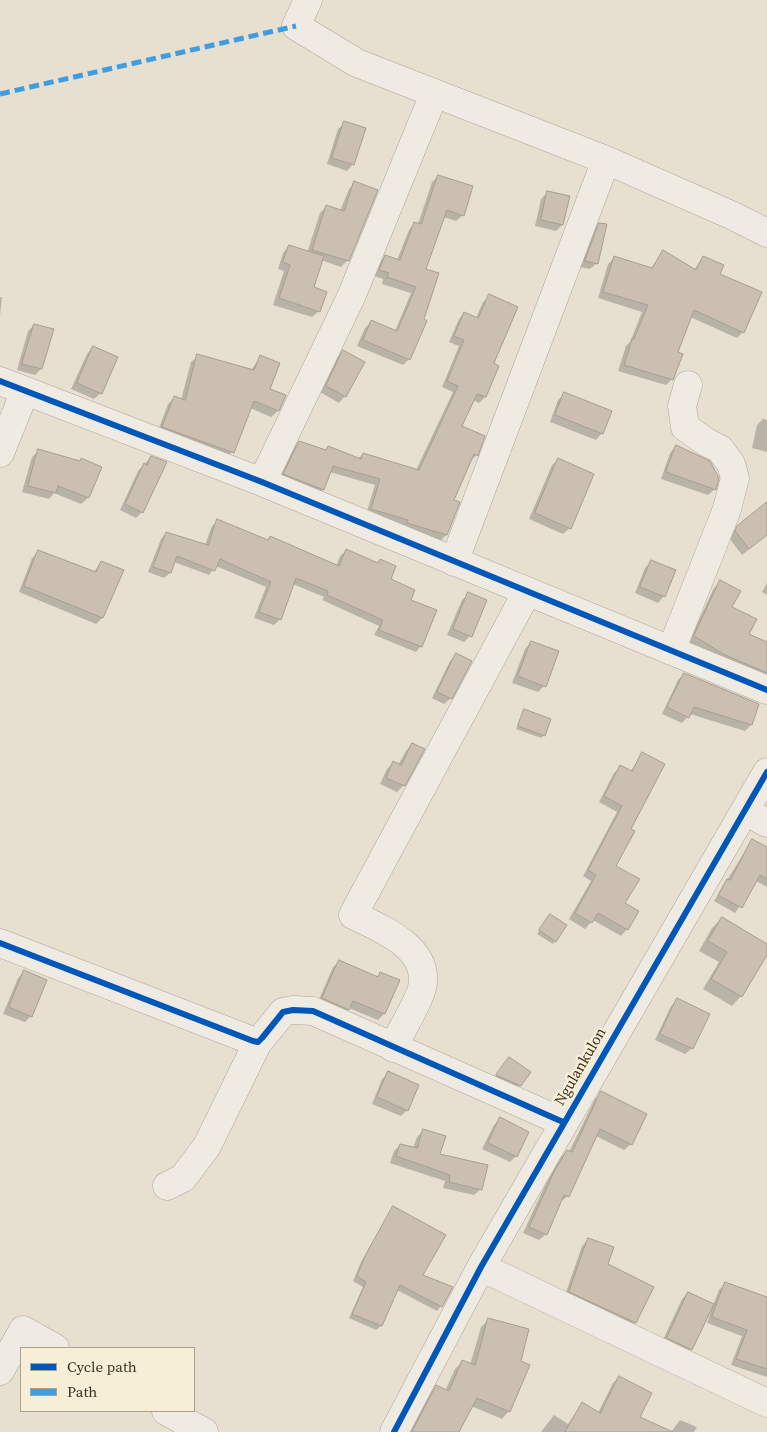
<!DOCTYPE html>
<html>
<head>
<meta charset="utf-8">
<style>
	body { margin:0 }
	#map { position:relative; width:767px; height:1432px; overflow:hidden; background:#e7e0d1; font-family:"Source Serif 4",serif }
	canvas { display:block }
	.legend { position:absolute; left:20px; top:1347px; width:175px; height:65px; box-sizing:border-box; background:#f7eed8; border:1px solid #ada18e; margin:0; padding:6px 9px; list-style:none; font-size:15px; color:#3d2e20 }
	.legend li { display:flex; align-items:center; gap:10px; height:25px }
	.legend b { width:25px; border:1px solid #ada18e }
</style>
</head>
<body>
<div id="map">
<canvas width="767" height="1432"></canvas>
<ul class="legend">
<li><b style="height:6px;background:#0057b8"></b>Cycle path</li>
<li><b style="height:6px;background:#3f9de0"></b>Path</li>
</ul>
</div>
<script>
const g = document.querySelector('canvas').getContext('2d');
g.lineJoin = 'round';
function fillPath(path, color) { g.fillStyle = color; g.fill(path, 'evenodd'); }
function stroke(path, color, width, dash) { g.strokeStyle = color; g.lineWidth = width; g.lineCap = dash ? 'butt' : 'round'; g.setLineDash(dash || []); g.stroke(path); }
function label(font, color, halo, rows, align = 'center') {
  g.font = font + ' "Source Serif 4",serif'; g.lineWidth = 5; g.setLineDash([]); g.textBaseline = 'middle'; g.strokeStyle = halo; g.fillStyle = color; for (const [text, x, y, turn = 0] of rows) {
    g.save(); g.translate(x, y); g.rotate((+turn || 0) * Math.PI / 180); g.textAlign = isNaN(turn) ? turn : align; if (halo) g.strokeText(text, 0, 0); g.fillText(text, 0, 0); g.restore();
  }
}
const shadow = new Path2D(`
	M 345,123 L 353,164 L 347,171 L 327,164 L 338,129 Z
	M 438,176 L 463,215 L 456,221 L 443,217 L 424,269 L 409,359 L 403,365 L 357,346 L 365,328 L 371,322 L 395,331 L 411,293 L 382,284 L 383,279 L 374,276 L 379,262 L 386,256 L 397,260 L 409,230 L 415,223 L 418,224 L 432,182 Z
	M 355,183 L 348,260 L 341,267 L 321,260 L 312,288 L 319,311 L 312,317 L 273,305 L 284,271 L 278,269 L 283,253 L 289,246 L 307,253 L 320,213 L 326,207 L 340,211 L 349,189 Z
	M 548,192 L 562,225 L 556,231 L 535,226 L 541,199 Z
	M 599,224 L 597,263 L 590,269 L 579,267 L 593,230 Z
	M 663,252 L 694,270 L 703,257 L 719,275 L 743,332 L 737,338 L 690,317 L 676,353 L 672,379 L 666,385 L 618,371 L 626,346 L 630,342 L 642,312 L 598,298 L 608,264 L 614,258 L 651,268 Z
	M 489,296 L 492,364 L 498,366 L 485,397 L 479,403 L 473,400 L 461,426 L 476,455 L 471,461 L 452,500 L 446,535 L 440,541 L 366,514 L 375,485 L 330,472 L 323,490 L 317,496 L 278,480 L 293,448 L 299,442 L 325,451 L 328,447 L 358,459 L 363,454 L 416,470 L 453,392 L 442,387 L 459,346 L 449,342 L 459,319 L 464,313 L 476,318 L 483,302 Z
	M 0,297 L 2,297 L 0,316 Z
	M 34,325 L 41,369 L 35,375 L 17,370 L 28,331 Z
	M 93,347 L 101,393 L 94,399 L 71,389 L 87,354 Z
	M 343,352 L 345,396 L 339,403 L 320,392 L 337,358 Z
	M 198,356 L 251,370 L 261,357 L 268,389 L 285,396 L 278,411 L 271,417 L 250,408 L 232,452 L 226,459 L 157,433 L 168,404 L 175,397 L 181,400 L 191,362 Z
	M 565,394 L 602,433 L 596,440 L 550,422 L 558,400 Z
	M 763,419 L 767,420 L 767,452 L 752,448 L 757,425 Z
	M 676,446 L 715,489 L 708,495 L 661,479 L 670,453 Z
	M 39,451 L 100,468 L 88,498 L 81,504 L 54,493 L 49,499 L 22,492 L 32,457 Z
	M 151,457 L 142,512 L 136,518 L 120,510 L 138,471 Z
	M 559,459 L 570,528 L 563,534 L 529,519 L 552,465 Z
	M 767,504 L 767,535 L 742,555 L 729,538 L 730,534 Z
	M 218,521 L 267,541 L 270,537 L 336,566 L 340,556 L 346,551 L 377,564 L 380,560 L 389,580 L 409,600 L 421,646 L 416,652 L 374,635 L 379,626 L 322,600 L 324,597 L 293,584 L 280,619 L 274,625 L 254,618 L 266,587 L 216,566 L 209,575 L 174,562 L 170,573 L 164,578 L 148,572 L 161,539 L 166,533 L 205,545 L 212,526 Z
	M 38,552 L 94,572 L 101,562 L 102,618 L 96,624 L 19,592 L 32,558 Z
	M 651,562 L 664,596 L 658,603 L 635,593 L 645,568 Z
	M 721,582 L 730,608 L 748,634 L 767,644 L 767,673 L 761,679 L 688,643 L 714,588 Z
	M 767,583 L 767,595 L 762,592 Z
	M 469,594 L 470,636 L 464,642 L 447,635 L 462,600 Z
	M 531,642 L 544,686 L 538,692 L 512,683 L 525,649 Z
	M 456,655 L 451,698 L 444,704 L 432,698 L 450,661 Z
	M 684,674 L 751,725 L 745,731 L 690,714 L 682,723 L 662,714 L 678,680 Z
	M 524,711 L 544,735 L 541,738 L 516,729 Z
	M 412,744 L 404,785 L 397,792 L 380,784 L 387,769 L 393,763 L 398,765 L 406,751 Z
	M 642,754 L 630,829 L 615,866 L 627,929 L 621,936 L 593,920 L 585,929 L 569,919 L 591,881 L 583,876 L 617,812 L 599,802 L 614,773 L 621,767 L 630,772 Z
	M 752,840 L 767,848 L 767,887 L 756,881 L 735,913 L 714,901 Z
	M 547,918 L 555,941 L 553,944 L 537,934 Z
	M 722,918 L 767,945 L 767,952 L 741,996 L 732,1006 L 703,989 L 719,962 L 699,951 L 712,928 Z
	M 340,961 L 377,977 L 381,974 L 384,1014 L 378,1020 L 349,1008 L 342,1016 L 317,1004 L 333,967 Z
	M 24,972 L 31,1016 L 25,1022 L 3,1014 L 18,978 Z
	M 678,1000 L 692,1048 L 685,1054 L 655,1040 L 671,1006 Z
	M 509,1059 L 520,1085 L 514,1092 L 491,1082 Z
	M 389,1072 L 407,1110 L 401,1116 L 372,1104 L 382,1079 Z
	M 602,1093 L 631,1144 L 624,1150 L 596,1136 L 568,1196 L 560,1202 L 546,1234 L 539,1240 L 523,1233 L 548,1179 L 561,1157 L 567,1151 L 569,1152 L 595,1099 Z
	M 500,1119 L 516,1156 L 510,1162 L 482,1149 L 494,1125 Z
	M 423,1131 L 438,1155 L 481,1189 L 474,1195 L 443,1188 L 445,1181 L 390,1163 L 394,1151 L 400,1145 L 413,1148 L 417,1137 Z
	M 393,1207 L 421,1276 L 441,1306 L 437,1311 L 397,1290 L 381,1326 L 376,1330 L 349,1318 L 363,1287 L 353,1281 L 361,1262 Z
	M 588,1240 L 606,1265 L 652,1288 L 635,1323 L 628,1329 L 564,1298 L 582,1246 Z
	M 725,1284 L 767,1312 L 767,1377 L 731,1365 L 742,1336 L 707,1323 L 712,1308 L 711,1307 L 691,1349 L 685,1356 L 661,1344 L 682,1299 L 688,1293 L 713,1305 L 719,1290 Z
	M 489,1319 L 509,1411 L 502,1419 L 471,1406 L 458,1432 L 409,1432 L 429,1394 L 437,1387 L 445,1391 L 455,1369 L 463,1361 L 470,1365 L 481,1327 Z
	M 620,1377 L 629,1432 L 541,1432 L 554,1415 L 568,1424 L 582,1404 L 598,1413 L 613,1383 Z
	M 680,1420 L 697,1427 L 694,1432 L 671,1432 Z`);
const building = new Path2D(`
	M 344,121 L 366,128 L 354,165 L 332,158 Z
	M 438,175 L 473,186 L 464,216 L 447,210 L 426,269 L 439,273 L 424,319 L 427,321 L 410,360 L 363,340 L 371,320 L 397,331 L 416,287 L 387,277 L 389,273 L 379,270 L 385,255 L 400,260 L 414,222 L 421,224 Z
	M 354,181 L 378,190 L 349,261 L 312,250 L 326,205 L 344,211 Z
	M 547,191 L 570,196 L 563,225 L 541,220 Z
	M 599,223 L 607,224 L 598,264 L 585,261 Z
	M 289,245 L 324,256 L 314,287 L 327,292 L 320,312 L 279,298 L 290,265 L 283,262 Z
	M 663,250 L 696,270 L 703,256 L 724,265 L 720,274 L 762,292 L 744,333 L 694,310 L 678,352 L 683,354 L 673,380 L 624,365 L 632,339 L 634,339 L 648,305 L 603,292 L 614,256 L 652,268 Z
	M 489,294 L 518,307 L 494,363 L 499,366 L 486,397 L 477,394 L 462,426 L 485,436 L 478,456 L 474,454 L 454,500 L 460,502 L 447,535 L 407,523 L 408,520 L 371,509 L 380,479 L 333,466 L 324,490 L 283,474 L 299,441 L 326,450 L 328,446 L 361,459 L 363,453 L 419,470 L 458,386 L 447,381 L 464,340 L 454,336 L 464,312 L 478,318 Z
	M 34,324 L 54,329 L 42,369 L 22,364 Z
	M 93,346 L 118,357 L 102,394 L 77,383 Z
	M 343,350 L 365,362 L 346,397 L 326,386 Z
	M 197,354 L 254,370 L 260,355 L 280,363 L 270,389 L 286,395 L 279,411 L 254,401 L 234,453 L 162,427 L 174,396 L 185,400 Z
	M 564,392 L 612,411 L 603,434 L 555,415 Z
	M 676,445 L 710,461 L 719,478 L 716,490 L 666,472 Z
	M 38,449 L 80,461 L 81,458 L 102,467 L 89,498 L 58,486 L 56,493 L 28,486 Z
	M 151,456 L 167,462 L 143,513 L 125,504 L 144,463 L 147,465 Z
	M 558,458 L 594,474 L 571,529 L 535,513 Z
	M 767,502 L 767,535 L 749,549 L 735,531 L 737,526 Z
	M 217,519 L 268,540 L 270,536 L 339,566 L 346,549 L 378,563 L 380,559 L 396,566 L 391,579 L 415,590 L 411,600 L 437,610 L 422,647 L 379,630 L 383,620 L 327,595 L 328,591 L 296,578 L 281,620 L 259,612 L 271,582 L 220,559 L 215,571 L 177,556 L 171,573 L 153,567 L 166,532 L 208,545 Z
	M 38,550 L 96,572 L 101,561 L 124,570 L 103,618 L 24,586 Z
	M 651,560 L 676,570 L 665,597 L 640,587 Z
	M 720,580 L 741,591 L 732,607 L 757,619 L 749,634 L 767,642 L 767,673 L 723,654 L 694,636 Z
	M 468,592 L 487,600 L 472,637 L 453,629 Z
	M 531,641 L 559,651 L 546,687 L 518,676 Z
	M 456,653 L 472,661 L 452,699 L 437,692 Z
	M 684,673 L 759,704 L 752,725 L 694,707 L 689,718 L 667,707 Z
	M 524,709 L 551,719 L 545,736 L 518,726 Z
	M 412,743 L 425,749 L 405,786 L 386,778 L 393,761 L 401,765 Z
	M 642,752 L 665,764 L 631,829 L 635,831 L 616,866 L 640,879 L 625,903 L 639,911 L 628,930 L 598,913 L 592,923 L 575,913 L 596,875 L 588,870 L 622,806 L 604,796 L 620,765 L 632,771 Z
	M 752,839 L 767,847 L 767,879 L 760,875 L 742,908 L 718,895 L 727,879 L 730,880 Z
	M 550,914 L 567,925 L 556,942 L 539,930 Z
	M 722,917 L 767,944 L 767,955 L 742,997 L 711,979 L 727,952 L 708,941 Z
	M 339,960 L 378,977 L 380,972 L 400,980 L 385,1014 L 353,1001 L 349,1010 L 322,998 Z
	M 24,970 L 47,980 L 32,1017 L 9,1007 Z
	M 677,998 L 710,1014 L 693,1049 L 660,1034 Z
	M 509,1057 L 531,1072 L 521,1086 L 496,1075 Z
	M 388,1071 L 419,1085 L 408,1111 L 377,1097 Z
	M 601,1091 L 647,1114 L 632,1145 L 600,1129 L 569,1197 L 564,1195 L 547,1235 L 529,1227 L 554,1172 L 567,1150 L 572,1152 Z
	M 500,1117 L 529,1132 L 517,1157 L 488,1143 Z
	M 423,1129 L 446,1136 L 440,1154 L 488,1165 L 482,1190 L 449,1182 L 450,1175 L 396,1156 L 400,1144 L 417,1148 Z
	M 393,1206 L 446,1235 L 423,1275 L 453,1287 L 442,1307 L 400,1285 L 382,1326 L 352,1314 L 366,1282 L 357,1276 L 365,1256 Z
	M 588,1238 L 614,1247 L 608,1264 L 654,1287 L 636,1323 L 569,1292 Z
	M 725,1282 L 767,1297 L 767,1369 L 736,1359 L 747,1330 L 712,1317 Z
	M 688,1292 L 714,1304 L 692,1350 L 667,1338 Z
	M 488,1318 L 529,1329 L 521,1361 L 530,1365 L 510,1412 L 477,1398 L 459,1432 L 412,1432 L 436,1385 L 449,1391 L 462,1360 L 475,1365 Z
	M 619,1376 L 652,1393 L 640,1417 L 673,1432 L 565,1432 L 582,1402 L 600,1413 Z`);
const minor = new Path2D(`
	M 308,0 L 296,26 L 357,63 L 606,160 L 731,215 L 767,233
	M 0,381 L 262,482 L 767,690
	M 0,453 L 25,391
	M 262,482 L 351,297 L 434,94
	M 454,562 L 606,160
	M 671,651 L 727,509 L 735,478 L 731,464 L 720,449 L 706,442 L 685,427 L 682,406 L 688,385
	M 745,811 L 767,823
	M 0,943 L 253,1041 L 258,1042 L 262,1038 L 283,1012 L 293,1010 L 313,1011 L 563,1122
	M 393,1048 C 400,1032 418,1004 422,988 C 431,948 382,929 353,915 L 527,592
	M 167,1186 L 183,1178 L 207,1146 L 258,1042
	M 481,1267 L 767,1403
	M 0,1371 L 23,1330 L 55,1348
	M 166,1411 L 204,1432
	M 394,1432 L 481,1267 L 767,772`);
const quiet = new Path2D(`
	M 0,94 L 296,26`);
const cycleway = new Path2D(`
	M 0,381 L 262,482 L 767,690
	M 0,943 L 253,1041 L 258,1042 L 262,1038 L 283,1012 L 293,1010 L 313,1011 L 563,1122
	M 394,1432 L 481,1267 L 767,772`);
const streetNames = [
	["Ngulankulon",581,1067,-60]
];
fillPath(shadow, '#0003');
fillPath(building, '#cbbfb2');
stroke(building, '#a89c90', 1);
stroke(minor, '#ada599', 29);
stroke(minor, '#efebe3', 28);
stroke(quiet, '#3f9de0', 5, [10, 5]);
stroke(cycleway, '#0057b8', 6);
label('15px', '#3d2e20', '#f7eed8', streetNames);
</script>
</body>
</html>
